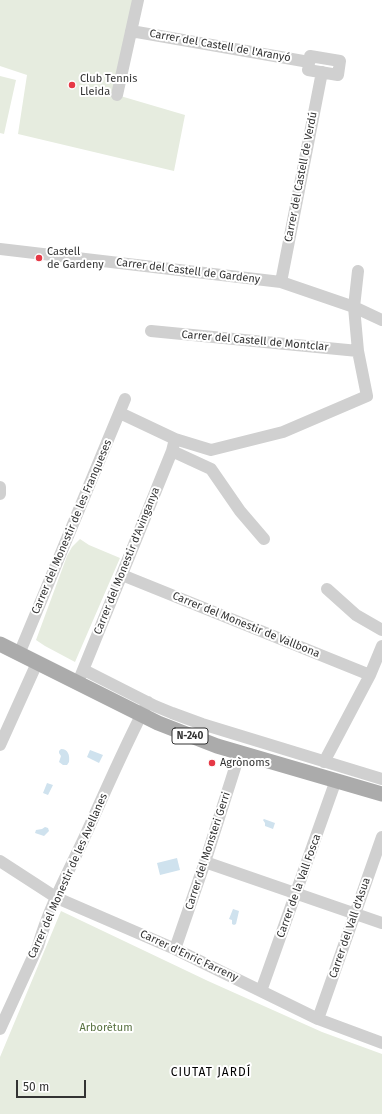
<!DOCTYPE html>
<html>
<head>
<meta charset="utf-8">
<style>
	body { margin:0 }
	#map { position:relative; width:382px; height:1114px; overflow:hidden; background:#fff; font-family:"Fira Sans",sans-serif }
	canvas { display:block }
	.scale { position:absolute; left:16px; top:1080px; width:70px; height:18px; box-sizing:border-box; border:2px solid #333; border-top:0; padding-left:5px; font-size:12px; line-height:14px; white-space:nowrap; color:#333; -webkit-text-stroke:3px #fff; paint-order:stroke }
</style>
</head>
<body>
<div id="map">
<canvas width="382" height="1114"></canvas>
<div class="scale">50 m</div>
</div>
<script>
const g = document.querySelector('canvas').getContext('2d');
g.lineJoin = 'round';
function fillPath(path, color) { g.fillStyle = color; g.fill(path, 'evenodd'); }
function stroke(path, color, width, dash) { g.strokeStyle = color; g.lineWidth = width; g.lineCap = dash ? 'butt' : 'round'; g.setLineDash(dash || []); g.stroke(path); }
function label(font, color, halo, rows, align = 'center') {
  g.font = font + ' "Fira Sans",sans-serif'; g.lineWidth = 4; g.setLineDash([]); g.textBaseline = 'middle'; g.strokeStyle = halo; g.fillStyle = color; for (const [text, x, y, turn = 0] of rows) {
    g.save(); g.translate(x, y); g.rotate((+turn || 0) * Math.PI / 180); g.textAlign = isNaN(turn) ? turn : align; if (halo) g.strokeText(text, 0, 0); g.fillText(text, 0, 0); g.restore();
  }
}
const green = new Path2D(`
	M 0,0 L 137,0 L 117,95 L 185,115 L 174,171 L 18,134 L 27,75 L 0,66 Z
	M 0,76 L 16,80 L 4,134 L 0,133 Z
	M 80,539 L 89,545 L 120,558 L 75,662 L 45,646 L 36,640 L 67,556 L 72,547 Z
	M 61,911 L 208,981 L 322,1032 L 382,1054 L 382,1114 L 0,1114 L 0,1057 Z`);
const water = new Path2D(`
	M 61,749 C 68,749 70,755 69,762 L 67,765 L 63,765 L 59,762 L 61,756 L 59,753 L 59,751 Z
	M 90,750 L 103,755 L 99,763 L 87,757 Z
	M 47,783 L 53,785 L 48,795 L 43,793 Z
	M 264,819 L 275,823 L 273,829 L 265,826 L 265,823 L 263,820 Z
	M 45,827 L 48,828 L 49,831 L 44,836 L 35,833 L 36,830 L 42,829 Z
	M 177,858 L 180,870 L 160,875 L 157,863 Z
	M 233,909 L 239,911 L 236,924 L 234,925 L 232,924 L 232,920 L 229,919 Z`);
const minor = new Path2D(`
	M 131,31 L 309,62
	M 310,56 L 340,61 L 338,75 L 308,70 Z
	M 117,95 L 138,0
	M 0,249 L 281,282 L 354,307 L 382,320
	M 281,282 L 322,72
	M 151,331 L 358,351
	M 120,413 L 175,439 L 211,450 L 283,432 L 367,396 L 358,351 L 354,307 L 358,271
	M 172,451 L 211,469 L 240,511 L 264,539
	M 0,487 L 0,494
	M 122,575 L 370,675
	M 327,589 L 356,615 L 382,630
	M 19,654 L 125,399
	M 84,670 L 155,706 L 172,713 L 202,724 L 382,779
	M 81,675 L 172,451 L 175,439
	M 0,745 L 37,663
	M 324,762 L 370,675 L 382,646
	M 0,861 L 57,898 L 175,949 L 318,1019 L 382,1043
	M 205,862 L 382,923
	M 175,949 L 205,862 L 240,752
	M 261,991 L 336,780
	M 318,1019 L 382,837
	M 0,1029 L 38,946 C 49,907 69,871 86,834 C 106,790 125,745 148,702`);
const major = new Path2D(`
	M 0,644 L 158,723 L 217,746 L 382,794`);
const markers = [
	[72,85,4,"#e63946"],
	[39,258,4,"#e63946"],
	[212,763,4,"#e63946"]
];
const shields = [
	[190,736,36]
];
const shieldNames = [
	["N-240",190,736]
];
const streetNames = [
	["Carrer del Castell de l'Aranyó",220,46,10],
	["Carrer del Castell de Verdú",301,177,-79],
	["Carrer del Castell de Gardeny",188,271,7],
	["Carrer del Castell de Montclar",255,341,5],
	["Carrer del Monestir de les Franqueses",72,527,-67],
	["Carrer del Monestir d'Avinganya",127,561,-68],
	["Carrer del Monestir de Vallbona",246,625,22],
	["Carrer del Monsteri Gerri",208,851,-72],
	["Carrer del Monestir de les Avellanes",68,876,-66],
	["Carrer de la Vall Fosca",299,886,-70],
	["Carrer del Vall d'Asua",350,928,-71],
	["Carrer d'Enric Farreny",189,956,25]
];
const poiNames = [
	["Club Tennis",80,79],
	["Lleida",80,92],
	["Castell",47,252],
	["de Gardeny",47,265],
	["Agrònoms",220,763]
];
const parkNames = [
	["Arborètum",106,1028]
];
const neighbourhoodNames = [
	["CIUTAT JARDÍ",211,1073]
];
fillPath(green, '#e6ecdf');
fillPath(water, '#cfe2ee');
stroke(minor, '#d0d0d0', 12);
stroke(major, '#ababab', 15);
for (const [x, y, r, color] of markers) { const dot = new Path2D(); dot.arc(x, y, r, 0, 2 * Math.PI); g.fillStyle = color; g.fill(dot); stroke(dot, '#fff', 1.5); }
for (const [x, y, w] of shields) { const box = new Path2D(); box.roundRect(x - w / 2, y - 8, w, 16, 3); g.fillStyle = '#fff'; g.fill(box); stroke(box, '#333', 1); }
label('bold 10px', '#333', null, shieldNames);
label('11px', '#333', '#fff', streetNames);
label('11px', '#333', '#fff', poiNames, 'left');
label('11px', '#56703f', '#fff', parkNames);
g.letterSpacing = '1px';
label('12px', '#000', '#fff', neighbourhoodNames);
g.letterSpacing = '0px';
</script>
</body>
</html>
